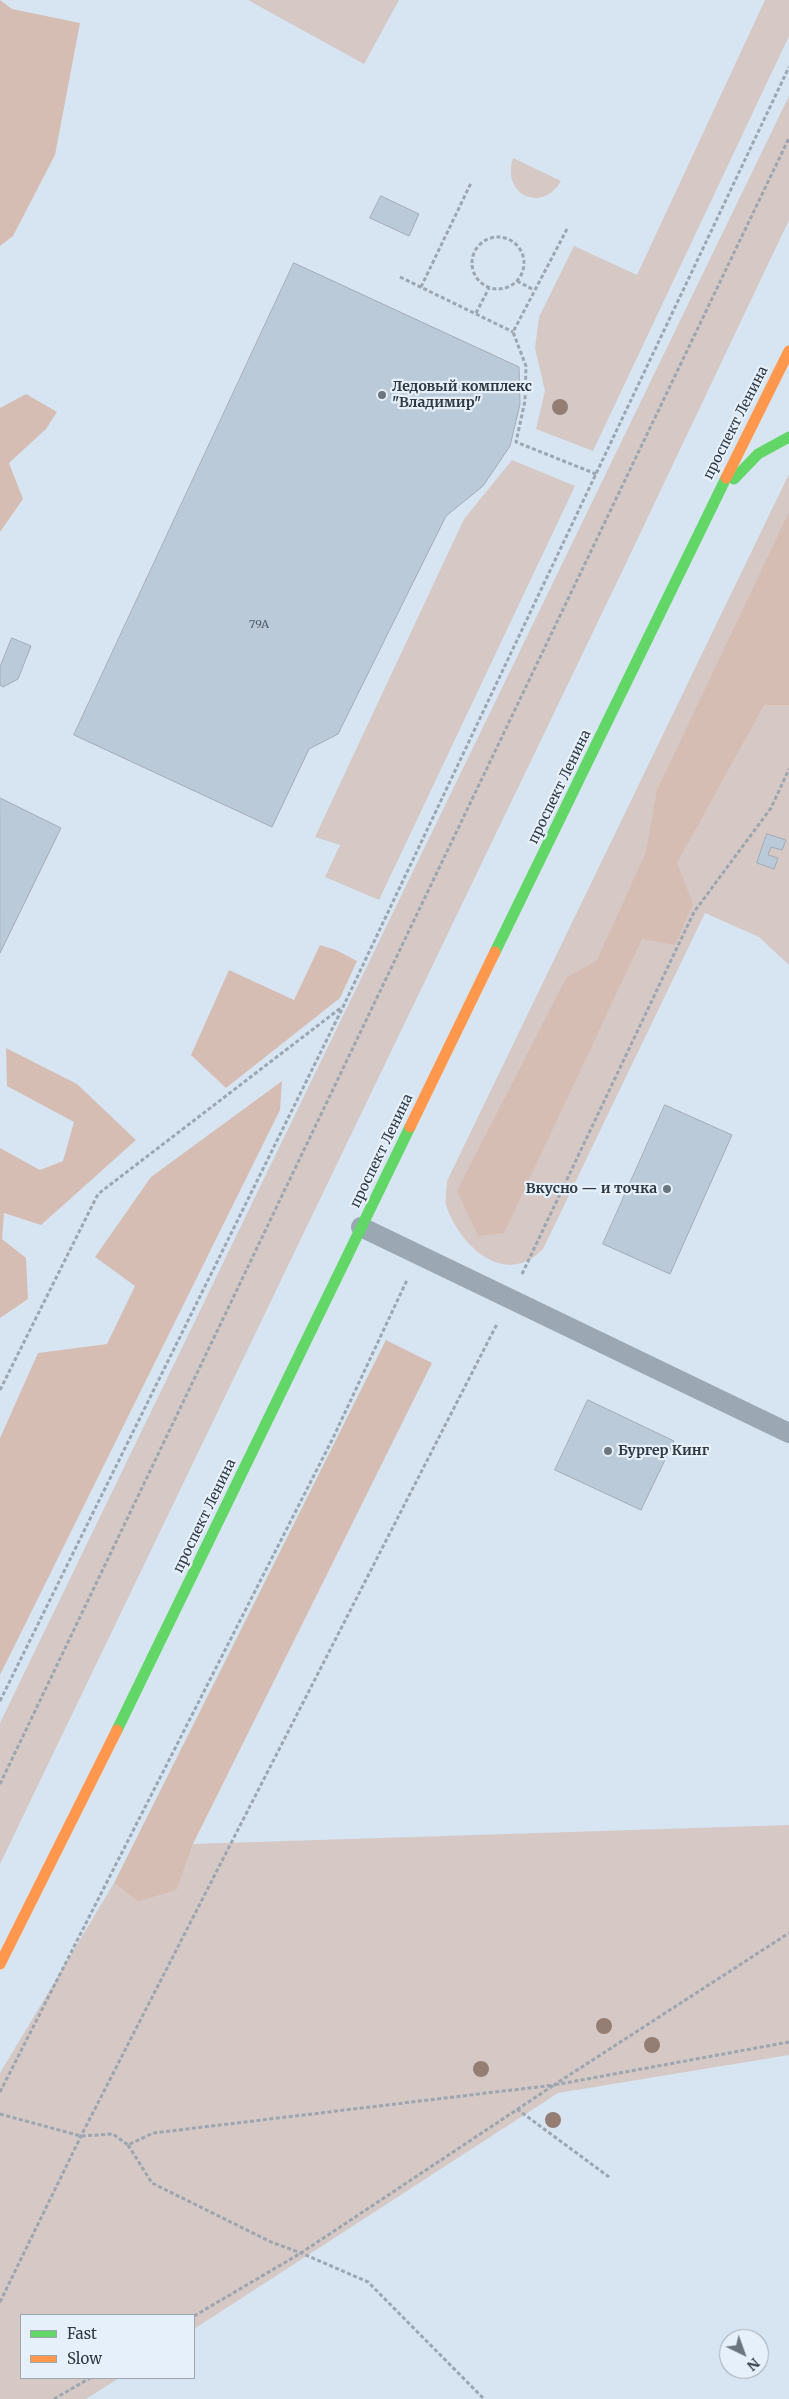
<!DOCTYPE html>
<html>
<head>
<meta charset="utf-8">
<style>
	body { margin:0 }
	#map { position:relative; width:789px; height:2399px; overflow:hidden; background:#d7e5f2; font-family:Merriweather,serif }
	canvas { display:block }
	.legend { position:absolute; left:20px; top:2314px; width:175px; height:65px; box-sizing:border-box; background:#e6f0fa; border:1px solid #9da7b0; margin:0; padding:6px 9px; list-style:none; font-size:15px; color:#2f3942 }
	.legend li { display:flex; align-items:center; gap:10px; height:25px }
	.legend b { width:25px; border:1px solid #9da7b0 }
	.north { position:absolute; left:719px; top:2329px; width:50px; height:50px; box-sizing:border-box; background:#e6f0fa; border:1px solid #9da7b0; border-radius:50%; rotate:138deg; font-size:14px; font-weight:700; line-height:20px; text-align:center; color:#2f3942 }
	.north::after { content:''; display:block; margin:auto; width:18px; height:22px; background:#6a7580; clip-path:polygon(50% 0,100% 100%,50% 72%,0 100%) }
</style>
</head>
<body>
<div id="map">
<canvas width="789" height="2399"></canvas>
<ul class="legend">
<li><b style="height:6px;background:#63d668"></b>Fast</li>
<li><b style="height:6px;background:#ff974d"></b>Slow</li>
</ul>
<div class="north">N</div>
</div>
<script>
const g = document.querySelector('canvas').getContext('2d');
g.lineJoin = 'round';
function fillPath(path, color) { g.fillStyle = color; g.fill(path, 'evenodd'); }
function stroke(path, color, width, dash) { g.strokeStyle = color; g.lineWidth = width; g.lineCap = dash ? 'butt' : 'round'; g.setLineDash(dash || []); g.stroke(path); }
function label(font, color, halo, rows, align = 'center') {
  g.font = font + ' Merriweather,serif'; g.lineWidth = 4.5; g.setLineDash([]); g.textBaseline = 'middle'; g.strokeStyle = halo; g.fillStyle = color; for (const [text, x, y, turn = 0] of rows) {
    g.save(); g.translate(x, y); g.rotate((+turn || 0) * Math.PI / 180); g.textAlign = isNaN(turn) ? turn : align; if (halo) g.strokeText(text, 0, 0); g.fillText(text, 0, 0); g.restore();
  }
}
const green = new Path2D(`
	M 248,0 L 399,0 L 364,64 Z
	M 765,0 L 789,0 L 789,36 L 593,451 L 536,429 L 545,391 L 535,348 L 539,317 L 574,246 L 637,275 Z
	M 789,96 L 789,220 L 619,578 L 0,1864 L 0,1723 Z
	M 513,158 L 561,181 C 542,214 501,195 513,158 Z
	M 512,460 L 575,486 L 379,900 L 325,877 L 340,845 L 315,837 L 464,519 Z
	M 789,474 L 789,965 L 759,937 L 705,913 L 543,1249 C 506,1288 461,1247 447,1208 C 444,1201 447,1189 447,1181 Z
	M 789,1825 L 789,2055 L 558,2093 L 194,2329 L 194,2315 L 21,2315 L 21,2378 L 119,2378 L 86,2399 L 0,2399 L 0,2073 L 114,1883 L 138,1902 L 177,1890 L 193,1844 Z`);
const forest = new Path2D(`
	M 0,0 L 12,9 L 80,23 L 55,155 L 13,236 L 0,246 Z
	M 26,394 L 57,412 L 46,429 L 9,463 L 23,499 L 0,532 L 0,408 Z
	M 789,512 L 789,705 L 764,705 L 677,863 L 693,904 L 675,945 L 642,939 L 504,1233 L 478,1236 L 457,1191 L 566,978 L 597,960 L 646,852 L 657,790 Z
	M 320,945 L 336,950 L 357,961 L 340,998 L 226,1088 L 191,1055 L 229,970 L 294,1000 Z
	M 6,1048 L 77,1084 L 136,1140 L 41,1225 L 4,1213 L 2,1239 L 26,1258 L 28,1299 L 0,1318 L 0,1148 L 40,1170 L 63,1161 L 74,1122 L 7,1086 Z
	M 282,1081 L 280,1110 L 0,1675 L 0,1438 L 38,1353 L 107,1344 L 135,1286 L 95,1257 L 151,1177 Z
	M 386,1340 L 432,1363 L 193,1844 L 177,1890 L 138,1902 L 114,1883 Z`);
const building = new Path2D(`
	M 381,196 L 419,214 L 409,236 L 370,218 Z
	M 294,263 L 519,367 L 520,404 L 510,446 L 483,486 L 446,516 L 338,734 L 309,749 L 272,827 L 74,735 Z
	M 12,638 L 31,646 L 18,679 L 3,687 L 0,685 L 0,667 Z
	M 0,798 L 61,828 L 0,953 Z
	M 767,834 L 786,840 L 782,850 L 771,847 L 768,855 L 778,858 L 774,869 L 757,863 Z
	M 665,1105 L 732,1135 L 670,1274 L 603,1244 Z
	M 588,1400 L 674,1441 L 641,1510 L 555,1470 Z`);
const path = new Path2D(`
	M 567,229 L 513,332 L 526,366 L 525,401 L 516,442 L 596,474
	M472 263a26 26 0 1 1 52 0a26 26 0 1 1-52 0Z
	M 400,277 L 513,332
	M 517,281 L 534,290
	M 421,287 L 471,183
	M 476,313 L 489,288
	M 522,1274 L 694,912 L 771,808 L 789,769
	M 0,1390 L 98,1194 L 342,1007
	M 0,1701 L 343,1007 L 789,67
	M 0,1784 L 789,138
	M 0,2092 L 333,1438 L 407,1280
	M 517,2109 L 609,2177
	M 0,2114 L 81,2136 L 113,2134 L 128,2145 L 153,2133 L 554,2085 L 789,1933
	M 128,2145 L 152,2183 L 271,2242 L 301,2253 L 368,2282 L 484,2399
	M 0,2302 L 81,2136 L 497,1324
	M 194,2316 L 301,2253 L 554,2085 L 789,2042
	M 54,2399 L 90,2378`);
const lane = new Path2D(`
	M 361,1227 L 789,1433`);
const fast = new Path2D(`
	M 734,479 L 758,454 L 789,437
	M 495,952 L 726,478
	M 117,1730 L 410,1127`);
const slow = new Path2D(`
	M 726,478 L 789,351
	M 410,1127 L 495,952
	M 0,1964 L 117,1730`);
const trees = [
	[560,407],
	[604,2026],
	[652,2045],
	[481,2069],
	[553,2120]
];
const markers = [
	[382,395,5,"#6a7580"],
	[667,1189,5,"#6a7580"],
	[608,1451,5,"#6a7580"]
];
const numberNames = [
	["79А",259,625]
];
const poiNames = [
	["Ледовый комплекс",392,387],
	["\"Владимир\"",392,403],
	["Вкусно — и точка",657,1189,"right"],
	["Бургер Кинг",618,1451]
];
const streetNames = [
	["проспект Ленина",736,423,-63],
	["проспект Ленина",560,787,-64],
	["проспект Ленина",382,1151,-64],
	["проспект Ленина",205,1516,-64]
];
fillPath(green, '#d5c8c5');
fillPath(forest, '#d6bdb4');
fillPath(building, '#bbcad8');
stroke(building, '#a1abb6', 1);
stroke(path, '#9ba6b1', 3, [4, 2.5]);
stroke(lane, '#9ba7b3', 20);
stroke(fast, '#63d668', 11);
stroke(slow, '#ff974d', 11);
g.fillStyle = '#947e74';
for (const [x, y] of trees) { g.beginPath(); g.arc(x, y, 8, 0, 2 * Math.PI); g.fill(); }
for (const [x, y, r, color] of markers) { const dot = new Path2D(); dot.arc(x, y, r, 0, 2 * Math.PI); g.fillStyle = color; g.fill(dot); stroke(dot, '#e6f0fa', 2); }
label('11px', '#525d68', null, numberNames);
label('bold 14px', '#2f3942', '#e6f0fa', poiNames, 'left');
label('14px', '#2f3942', '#e6f0fa', streetNames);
</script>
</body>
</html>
